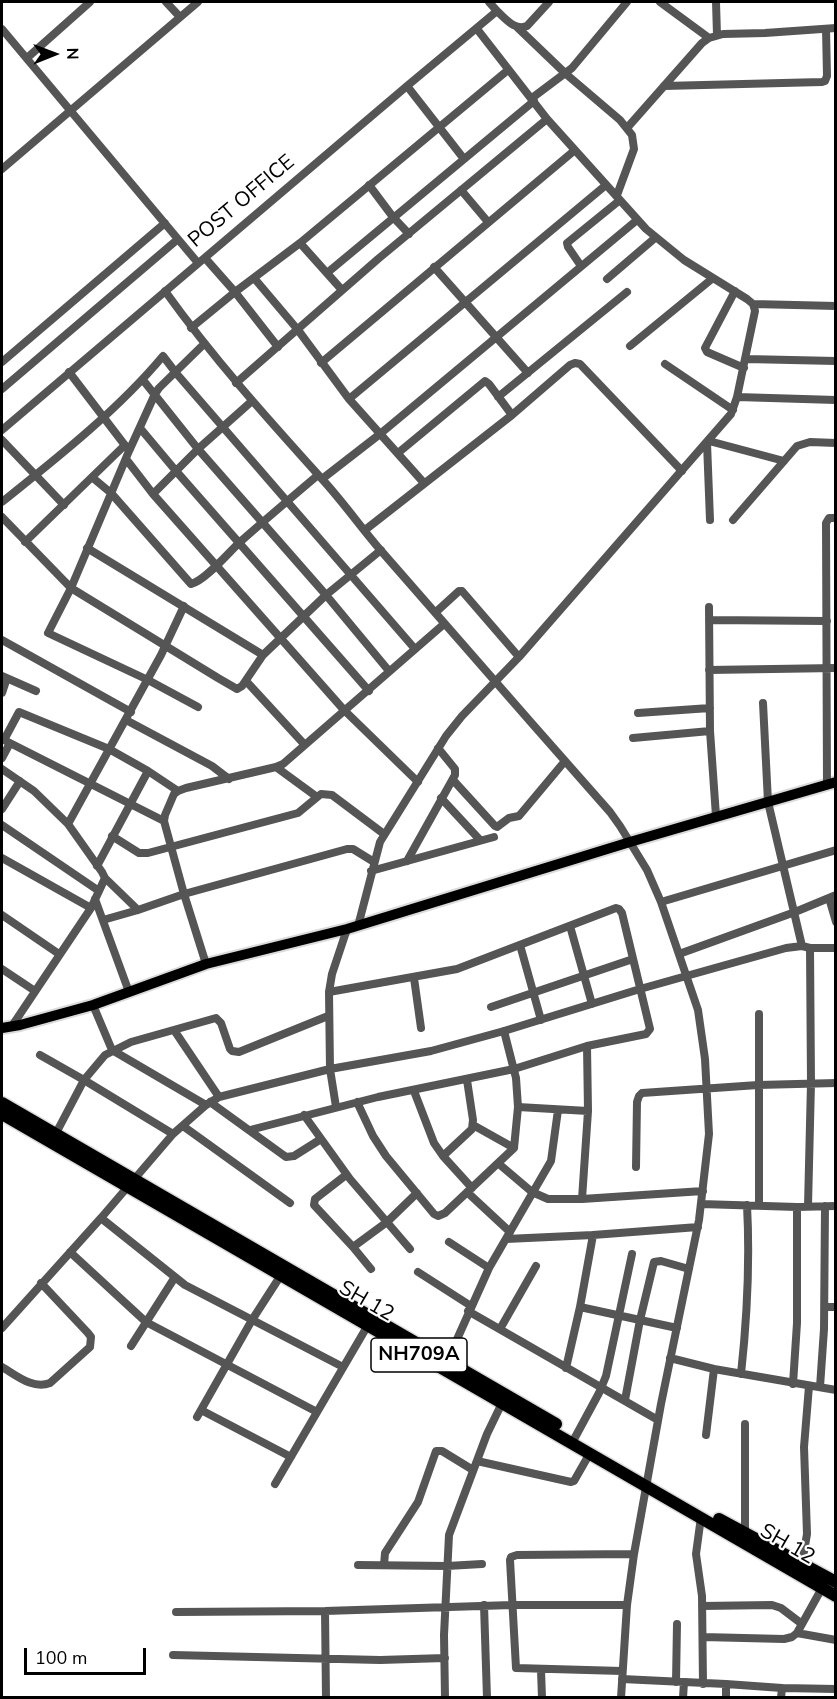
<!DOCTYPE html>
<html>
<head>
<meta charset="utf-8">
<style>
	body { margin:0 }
	#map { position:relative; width:837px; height:1699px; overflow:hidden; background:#fff; font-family:"Nunito Sans",sans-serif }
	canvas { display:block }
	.frame { position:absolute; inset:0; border:3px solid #000; pointer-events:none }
	.north { position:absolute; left:24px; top:24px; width:60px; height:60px; -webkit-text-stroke:4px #fff; paint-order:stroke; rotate:89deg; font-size:16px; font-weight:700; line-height:24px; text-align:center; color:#000 }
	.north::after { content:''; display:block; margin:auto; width:21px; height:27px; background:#000; clip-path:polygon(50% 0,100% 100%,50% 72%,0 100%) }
	.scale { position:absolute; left:24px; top:1648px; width:122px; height:27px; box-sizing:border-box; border:3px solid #000; border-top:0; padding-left:8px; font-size:18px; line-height:21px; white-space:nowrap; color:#000; -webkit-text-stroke:4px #fff; paint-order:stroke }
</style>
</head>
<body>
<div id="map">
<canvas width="837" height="1699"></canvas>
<div class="frame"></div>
<div class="north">N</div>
<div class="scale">100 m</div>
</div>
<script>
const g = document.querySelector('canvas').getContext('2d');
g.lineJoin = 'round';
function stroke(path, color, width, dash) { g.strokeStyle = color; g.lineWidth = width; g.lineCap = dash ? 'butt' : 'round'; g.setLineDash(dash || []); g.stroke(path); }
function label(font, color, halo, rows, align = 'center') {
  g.font = font + ' "Nunito Sans",sans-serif'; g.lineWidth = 4.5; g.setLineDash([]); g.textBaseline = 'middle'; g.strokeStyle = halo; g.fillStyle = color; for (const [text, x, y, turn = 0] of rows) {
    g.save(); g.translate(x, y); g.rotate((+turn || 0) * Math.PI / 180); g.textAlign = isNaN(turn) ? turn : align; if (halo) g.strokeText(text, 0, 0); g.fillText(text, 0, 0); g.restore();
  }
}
const minor = new Path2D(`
	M 166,2 L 180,17
	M 660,2 L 709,38
	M 716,2 L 717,35
	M 497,11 C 506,19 515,31 527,26 L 549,2
	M 517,27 L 566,74 L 620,120 L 632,135 L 634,149 L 617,195
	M 2,29 L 198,263
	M 27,58 L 90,2
	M 407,86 L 464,159
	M 664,86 L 822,82 L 825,81 L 827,76 L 826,29
	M 532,98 L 572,68 L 627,2
	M 627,128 L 702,43 L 709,38 L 723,34 L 765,33 L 836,28
	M 2,169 L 198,2
	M 369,185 L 393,217 L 409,234
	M 461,190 L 488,222
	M 300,243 L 342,290
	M 205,258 L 235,292 L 278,347
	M 581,266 L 568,247 L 567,243 L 620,200
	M 434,267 L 528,373
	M 327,273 L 534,101
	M 254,278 L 298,330 L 349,399 L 424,483
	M 607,279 L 655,238
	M 165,291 C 213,358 267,418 322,479 C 344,503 362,529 383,553 C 458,639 534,726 610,812 L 620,826 L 647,870 L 661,902 L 698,1010 L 705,1059 L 709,1134 L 699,1220 L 661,1404 L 634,1554 L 627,1605 L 621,1698
	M 735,291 L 705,348 L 707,352 L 744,368
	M 753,304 L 836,306
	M 191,328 L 235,292 L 300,243 L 508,70
	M 630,346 L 713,278
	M 746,359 L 836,361
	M 2,362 L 165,223
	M 321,363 L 575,150
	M 665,364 L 733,410
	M 69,372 L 127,448
	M 143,380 L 198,449 L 326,595 L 389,671
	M 236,383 L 378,259 L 547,119
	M 2,389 L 178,239
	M 498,397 L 627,292
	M 737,397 L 836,400
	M 349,399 L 606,185
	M 140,428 L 176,471 L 369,691
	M 2,430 L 407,86 L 497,11 L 489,2
	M 2,440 L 64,505
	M 709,441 L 784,461
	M 707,443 L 710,520
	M 398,453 L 485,381 L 489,384 L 512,415
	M 126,459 L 153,494 L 344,710 L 418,782
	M 93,478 L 111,493 L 191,584 C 205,581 229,552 240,542 C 266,519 292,497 318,475
	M 322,479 L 380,434 L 637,220
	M 153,494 L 198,449 L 252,401
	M 2,502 C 57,458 118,410 163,356 L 176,373 L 415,649
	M 2,517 L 71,588 L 218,678 L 237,689 L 242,686 L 263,655 L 87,548
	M 733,520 L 797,446 L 810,442 L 836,443
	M 365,530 L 512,415 L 570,365 L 575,363 L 580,364 L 682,471
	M 25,542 L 125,445
	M 709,607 L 710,731 L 716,816
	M 436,612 L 459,591 L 462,591 L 519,657
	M 709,620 L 827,621
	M 2,640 L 131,712
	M 263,655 L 326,595 L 381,550
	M 709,670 L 836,668
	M 2,676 L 36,691
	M 246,681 L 304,744
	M 2,693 L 7,678
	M 763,703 L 768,802 L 802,946
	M 198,707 L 148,680 L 48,633 L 71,588 L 129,451 L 155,394 L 159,388 L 204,344
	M 638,713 L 710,708
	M 126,720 L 212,766 L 229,779
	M 633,738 L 710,731
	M 2,739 L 164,821
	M 4,740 L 19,712 L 109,749 L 148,771 L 178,791
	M 2,758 L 10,743
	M 276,767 L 317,797
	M 2,769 L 34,791 L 68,824 L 102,872 L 105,878 L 99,891
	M 453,780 L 495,826 L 497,827 L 509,818 L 519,816 L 565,761
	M 827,784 L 826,523 L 829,518 L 836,518
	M 441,798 L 480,840
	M 2,809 L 20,781
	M 68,824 L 161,655 L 184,606
	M 2,825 L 99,891 L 91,908 L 12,1026
	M 112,836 L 139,853 L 148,853 L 298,813 L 321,794 L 332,795 L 384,834
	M 2,858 L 91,908
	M 407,861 L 455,775 L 455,769 L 438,748
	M 97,866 L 148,771
	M 371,871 L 494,837
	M 105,878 L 138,910
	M 829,898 L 836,922
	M 95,899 L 129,992
	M 661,902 L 836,850
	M 2,915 L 59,954
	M 103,920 L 138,910 L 184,894 L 347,849 L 353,849 L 374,862
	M 358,926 L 380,842 L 446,736 L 462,716 L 519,657 L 731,414 L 737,397 L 755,311 L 753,304 L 747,299 L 684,260 L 646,229 L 547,119 L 477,29
	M 570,926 L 592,1004
	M 520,945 L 541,1020
	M 679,954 L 795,912 L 836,895
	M 206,964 L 184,894 L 164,821 L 165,815 L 174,794 L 178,791 L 186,788 L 276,767 L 283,764 L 444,624
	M 2,969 L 35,991
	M 414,978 L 421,1028
	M 93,1005 L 112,1050 L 206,1105
	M 491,1007 L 633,959
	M 174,1030 L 219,1097
	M 504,1031 L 516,1078 L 518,1107 L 588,1111
	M 40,1055 L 84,1080 L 173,1134
	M 414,1091 L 434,1143 L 443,1156 L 472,1188
	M 210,1102 L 286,1157 L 294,1156 L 321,1139
	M 357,1102 L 373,1136 L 386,1156 L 434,1214 L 438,1216 L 445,1213 L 514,1148 L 518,1107
	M 336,1107 L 330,1069 L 329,992 L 332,974 L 347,929
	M 304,1115 L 350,1179 L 410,1249
	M 473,1125 L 514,1148
	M 183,1126 L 290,1203
	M 250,1130 L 378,1097 L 514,1069 L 587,1046 L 646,1034 L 650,1029 L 622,913 L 619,909 L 616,908 L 457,969 L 329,992
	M 54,1137 L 84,1080 L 105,1055 L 131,1042 L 216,1018 L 221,1023 L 230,1049 L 232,1051 L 239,1052 L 328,1016
	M 443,1156 L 472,1129 L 473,1120 L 467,1080
	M 499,1164 L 532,1192 L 548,1199 L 582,1199 L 703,1191
	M 636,1167 L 637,1102 L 639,1096 L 642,1093 L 758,1085 L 836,1083
	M 346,1175 L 315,1199 L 314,1205 L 353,1247 L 371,1269
	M 467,1192 L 510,1232
	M 582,1199 L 588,1111 L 587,1046
	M 701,1204 L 797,1207 L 836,1206
	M 759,1205 L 759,1014
	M 808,1206 L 811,1083 L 810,948 L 836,948
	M 101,1218 L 185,1285 L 343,1367
	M 506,1239 L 593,1235 L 698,1227
	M 449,1242 L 489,1268
	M 353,1247 L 387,1222 L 417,1193
	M 70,1252 L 146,1322 L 317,1412
	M 418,1272 L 471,1306
	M 580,1307 L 677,1328
	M 825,1307 L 836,1307
	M 468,1311 L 658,1420
	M 2,1328 L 101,1218 L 173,1134 L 206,1105 L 219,1097 L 330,1069 L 431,1051 L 504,1031 L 640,989 L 786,948 L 802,946 L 810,948
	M 500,1329 L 536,1266
	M 131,1346 L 175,1277
	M 670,1358 L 714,1369 L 836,1390
	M 445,1366 L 489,1268 L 551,1161 L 558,1110
	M 2,1367 C 16,1375 33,1390 50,1383 L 90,1347 L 91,1337 L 88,1333 L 41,1283
	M 566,1368 L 580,1307 L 593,1235
	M 741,1374 C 747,1319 750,1261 747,1205
	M 793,1384 L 797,1323 L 797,1207
	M 820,1387 L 824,1329 L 825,1206
	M 625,1400 L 640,1320 L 654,1262 L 661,1261 L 689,1269
	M 201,1410 L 291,1457
	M 197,1417 L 252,1320 L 281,1275
	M 745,1424 L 745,1533
	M 706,1435 L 714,1369
	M 572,1443 L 599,1393 L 606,1376 L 632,1254
	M 477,1461 L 571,1482 L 574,1481 L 590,1453
	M 275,1484 L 368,1325
	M 701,1517 L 696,1554 L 702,1596 L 703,1684
	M 802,1563 L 807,1534 L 804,1447 L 809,1386
	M 358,1565 L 447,1566 L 482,1564
	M 384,1565 L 385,1553 L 418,1502 L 436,1451 L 442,1451 L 473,1470
	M 484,1605 L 487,1698
	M 702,1606 L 772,1605 L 781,1608 L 802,1624
	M 325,1611 L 326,1698
	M 176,1612 L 325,1611 L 512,1605 L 627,1605
	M 797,1633 L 836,1640
	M 703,1637 L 784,1639 L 792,1637 L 797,1633 L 822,1588
	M 173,1655 L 380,1660 L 445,1658
	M 541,1670 L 542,1698
	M 622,1671 L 516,1668 L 510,1560 L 511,1557 L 517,1555 L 634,1554
	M 622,1679 L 726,1684 L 782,1688 L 836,1689
	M 676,1682 L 677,1624
	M 726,1684 L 726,1698
	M 445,1698 L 444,1635 L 449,1535 L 487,1434 L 502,1403
	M 683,1698 L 684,1682
	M 781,1698 L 782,1688`);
const major = new Path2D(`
	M 2,1028 L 20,1025 L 93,1005 L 206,964 L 347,929 L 630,842 L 836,782`);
const highway = new Path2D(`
	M 2,1103 L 556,1424
	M 2,1114 L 836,1596
	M 719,1519 L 836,1582`);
const shields = [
	[419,1355,96]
];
const shieldNames = [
	["NH709A",419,1355]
];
const streetNames = [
	["POST OFFICE",242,202,-40],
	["SH 12",366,1302,30],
	["SH 12",787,1545,30]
];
stroke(major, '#dbdbdb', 14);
stroke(highway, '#dbdbdb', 15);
stroke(minor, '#555', 8);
stroke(major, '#000', 10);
stroke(highway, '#000', 12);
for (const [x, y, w] of shields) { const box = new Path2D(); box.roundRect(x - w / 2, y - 17, w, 34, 4.5); g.fillStyle = '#fff'; g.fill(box); stroke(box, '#000', 1.5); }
label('bold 20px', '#000', null, shieldNames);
label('21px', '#000', '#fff', streetNames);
</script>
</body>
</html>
